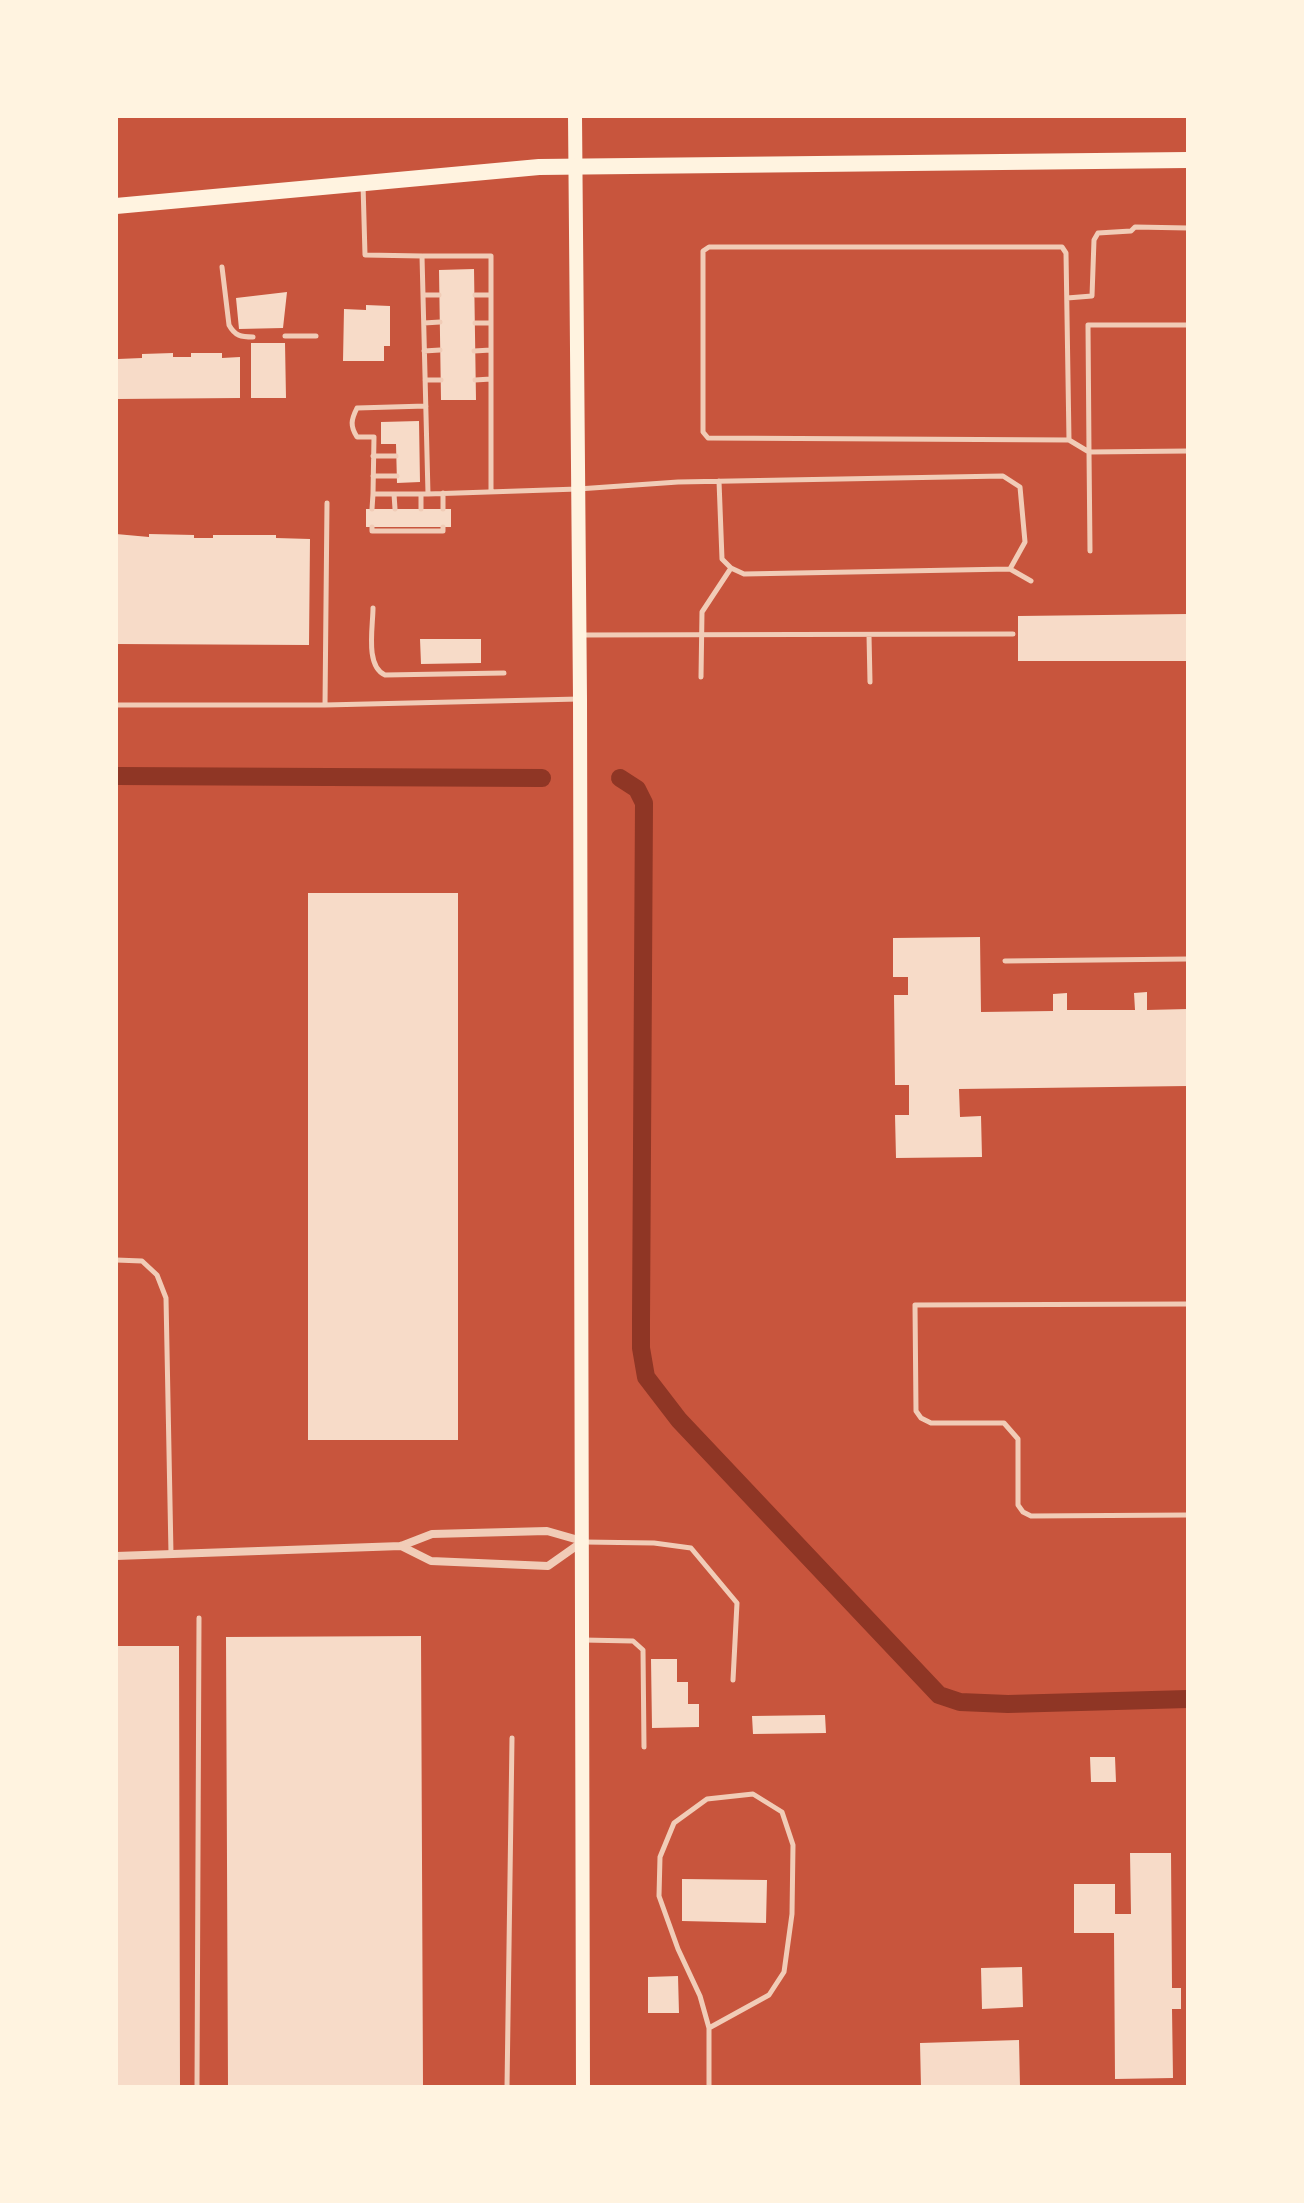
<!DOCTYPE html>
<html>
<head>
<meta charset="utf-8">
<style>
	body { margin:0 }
	#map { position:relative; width:1304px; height:2203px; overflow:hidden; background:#c8553d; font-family:"Source Serif 4",serif }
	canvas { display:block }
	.frame { position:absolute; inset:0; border:118px solid #fff3e0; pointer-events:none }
</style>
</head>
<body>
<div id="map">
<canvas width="1304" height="2203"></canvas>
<div class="frame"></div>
</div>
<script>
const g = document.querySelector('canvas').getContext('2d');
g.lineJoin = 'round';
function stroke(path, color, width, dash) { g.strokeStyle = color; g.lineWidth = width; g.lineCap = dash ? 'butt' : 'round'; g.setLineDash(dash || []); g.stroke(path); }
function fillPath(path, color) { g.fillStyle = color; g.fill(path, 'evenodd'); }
const canal = new Path2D(`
	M 116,776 L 542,778
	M 620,778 L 637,789 L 644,803 L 641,1320 L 641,1348 L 646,1377 L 679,1420 L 939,1695 L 960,1702 L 1008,1704 L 1188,1699`);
const building = new Path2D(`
	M 474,269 L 476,400 L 441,400 L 439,270 Z
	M 287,292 L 283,328 L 239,329 L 236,298 Z
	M 366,305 L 390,306 L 390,346 L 384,346 L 384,361 L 343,361 L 344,309 L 366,310 Z
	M 251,343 L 285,343 L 286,398 L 251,398 Z
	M 173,353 L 173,357 L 191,357 L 191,353 L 222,353 L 222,358 L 240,357 L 240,398 L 118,399 L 118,359 L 142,358 L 142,354 Z
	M 419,421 L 420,482 L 397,483 L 396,444 L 381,444 L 381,422 Z
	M 366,509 L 451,509 L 451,527 L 366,527 Z
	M 116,534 L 149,537 L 149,534 L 194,535 L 194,538 L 213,538 L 213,535 L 276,535 L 276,538 L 310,539 L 309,645 L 116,644 Z
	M 1188,614 L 1188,661 L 1018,661 L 1018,616 Z
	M 420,639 L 481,639 L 481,663 L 421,664 Z
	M 308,893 L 458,893 L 458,1440 L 308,1440 Z
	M 980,937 L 981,1012 L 1053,1011 L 1053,994 L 1067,993 L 1067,1010 L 1135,1010 L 1134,993 L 1147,992 L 1147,1010 L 1188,1009 L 1188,1086 L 959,1089 L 960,1117 L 981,1116 L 982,1157 L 896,1158 L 895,1115 L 909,1115 L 909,1085 L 895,1085 L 894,995 L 908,995 L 908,977 L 893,977 L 893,938 Z
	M 421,1636 L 423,2087 L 228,2087 L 226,1637 Z
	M 116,1646 L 179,1646 L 180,2087 L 116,2087 Z
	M 651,1659 L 677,1659 L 677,1682 L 688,1682 L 688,1704 L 699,1704 L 699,1727 L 652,1728 Z
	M 825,1715 L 826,1733 L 753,1734 L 752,1716 Z
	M 1090,1757 L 1115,1757 L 1116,1782 L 1091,1782 Z
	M 1130,1853 L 1171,1853 L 1172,1988 L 1181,1988 L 1181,2009 L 1172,2009 L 1173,2078 L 1115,2079 L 1114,1933 L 1074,1933 L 1074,1884 L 1115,1884 L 1115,1914 L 1131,1914 Z
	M 682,1879 L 767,1880 L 766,1923 L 682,1921 Z
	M 1022,1967 L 1023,2007 L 982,2009 L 981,1968 Z
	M 678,1976 L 679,2013 L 648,2013 L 648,1977 Z
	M 1019,2040 L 1020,2087 L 921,2087 L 920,2043 Z`);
const service = new Path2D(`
	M 363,184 L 365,255 L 422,256 L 428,494 L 578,489 L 678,482 L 1003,476 L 1020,487 L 1025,542 L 1010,569 L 1031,581
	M 423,256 L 491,256 L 491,491
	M 222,267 L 229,325 C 235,336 241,337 253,337
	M 423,295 L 439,295
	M 475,295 L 491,295
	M 1067,298 L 1092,296 L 1094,240 L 1098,233 L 1131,231 L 1135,227 L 1188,228
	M 424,323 L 440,322
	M 475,323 L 491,323
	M 285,336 L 316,336
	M 424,351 L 440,350
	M 474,351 L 491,350
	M 425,380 L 441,380
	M 475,380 L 491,379
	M 426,406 L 357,408 C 351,420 350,426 357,437 L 374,437 L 373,494 L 428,494
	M 1069,440 L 1066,253 L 1062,247 L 709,247 L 703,251 L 703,432 L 708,438 L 1069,440 L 1089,452
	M 1089,452 L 1088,325 L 1188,325
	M 373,456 L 396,456
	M 373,476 L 397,476
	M 719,481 L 722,559 L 731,568 L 744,574 L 1010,569
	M 443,493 L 443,509
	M 394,494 L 395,509
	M 421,494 L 421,509
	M 372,509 L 373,494
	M 372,527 L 372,531 L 443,531 L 443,527
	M 1090,551 L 1089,452 L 1188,451
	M 373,608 C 373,627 365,666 385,675 L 504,673
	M 582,635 L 1013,634
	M 869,635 L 870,682
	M 701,677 L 702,612 L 731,568
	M 116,705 L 325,705 L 579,699
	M 325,705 L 327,503
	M 1005,961 L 1188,959
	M 116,1260 L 142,1261 L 157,1275 L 166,1298 L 171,1554
	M 1188,1304 L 915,1305 L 916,1411 L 921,1418 L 931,1423 L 1004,1423 L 1018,1439 L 1018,1505 L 1023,1512 L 1031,1516 L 1188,1515
	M 584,1542 L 654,1543 L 691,1548 L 737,1603 L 733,1680
	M 583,1640 L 633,1641 L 643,1650 L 644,1747
	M 197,2087 L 199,1618
	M 507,2087 L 512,1738
	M 709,2087 L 709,2028 L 700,1996 L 678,1949 L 659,1896 L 660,1857 L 674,1823 L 707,1799 L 753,1794 L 782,1812 L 793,1845 L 792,1914 L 784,1972 L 769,1995 L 709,2028`);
const minor = new Path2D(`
	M 401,1546 L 431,1561 L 548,1566 L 582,1542
	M 116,1556 L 401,1546 L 432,1534 L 547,1531 L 582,1541`);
const secondary = new Path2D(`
	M 575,116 L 580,699 L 583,2087`);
const primary = new Path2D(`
	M 116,206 L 539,167 L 1188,160`);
stroke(canal, '#8f3625', 18);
fillPath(building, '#f7dbc8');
stroke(service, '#f1ccb7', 5);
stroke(minor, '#f1ccb7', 8);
stroke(secondary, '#fff3e0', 14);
stroke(primary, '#fff3e0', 16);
</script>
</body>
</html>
